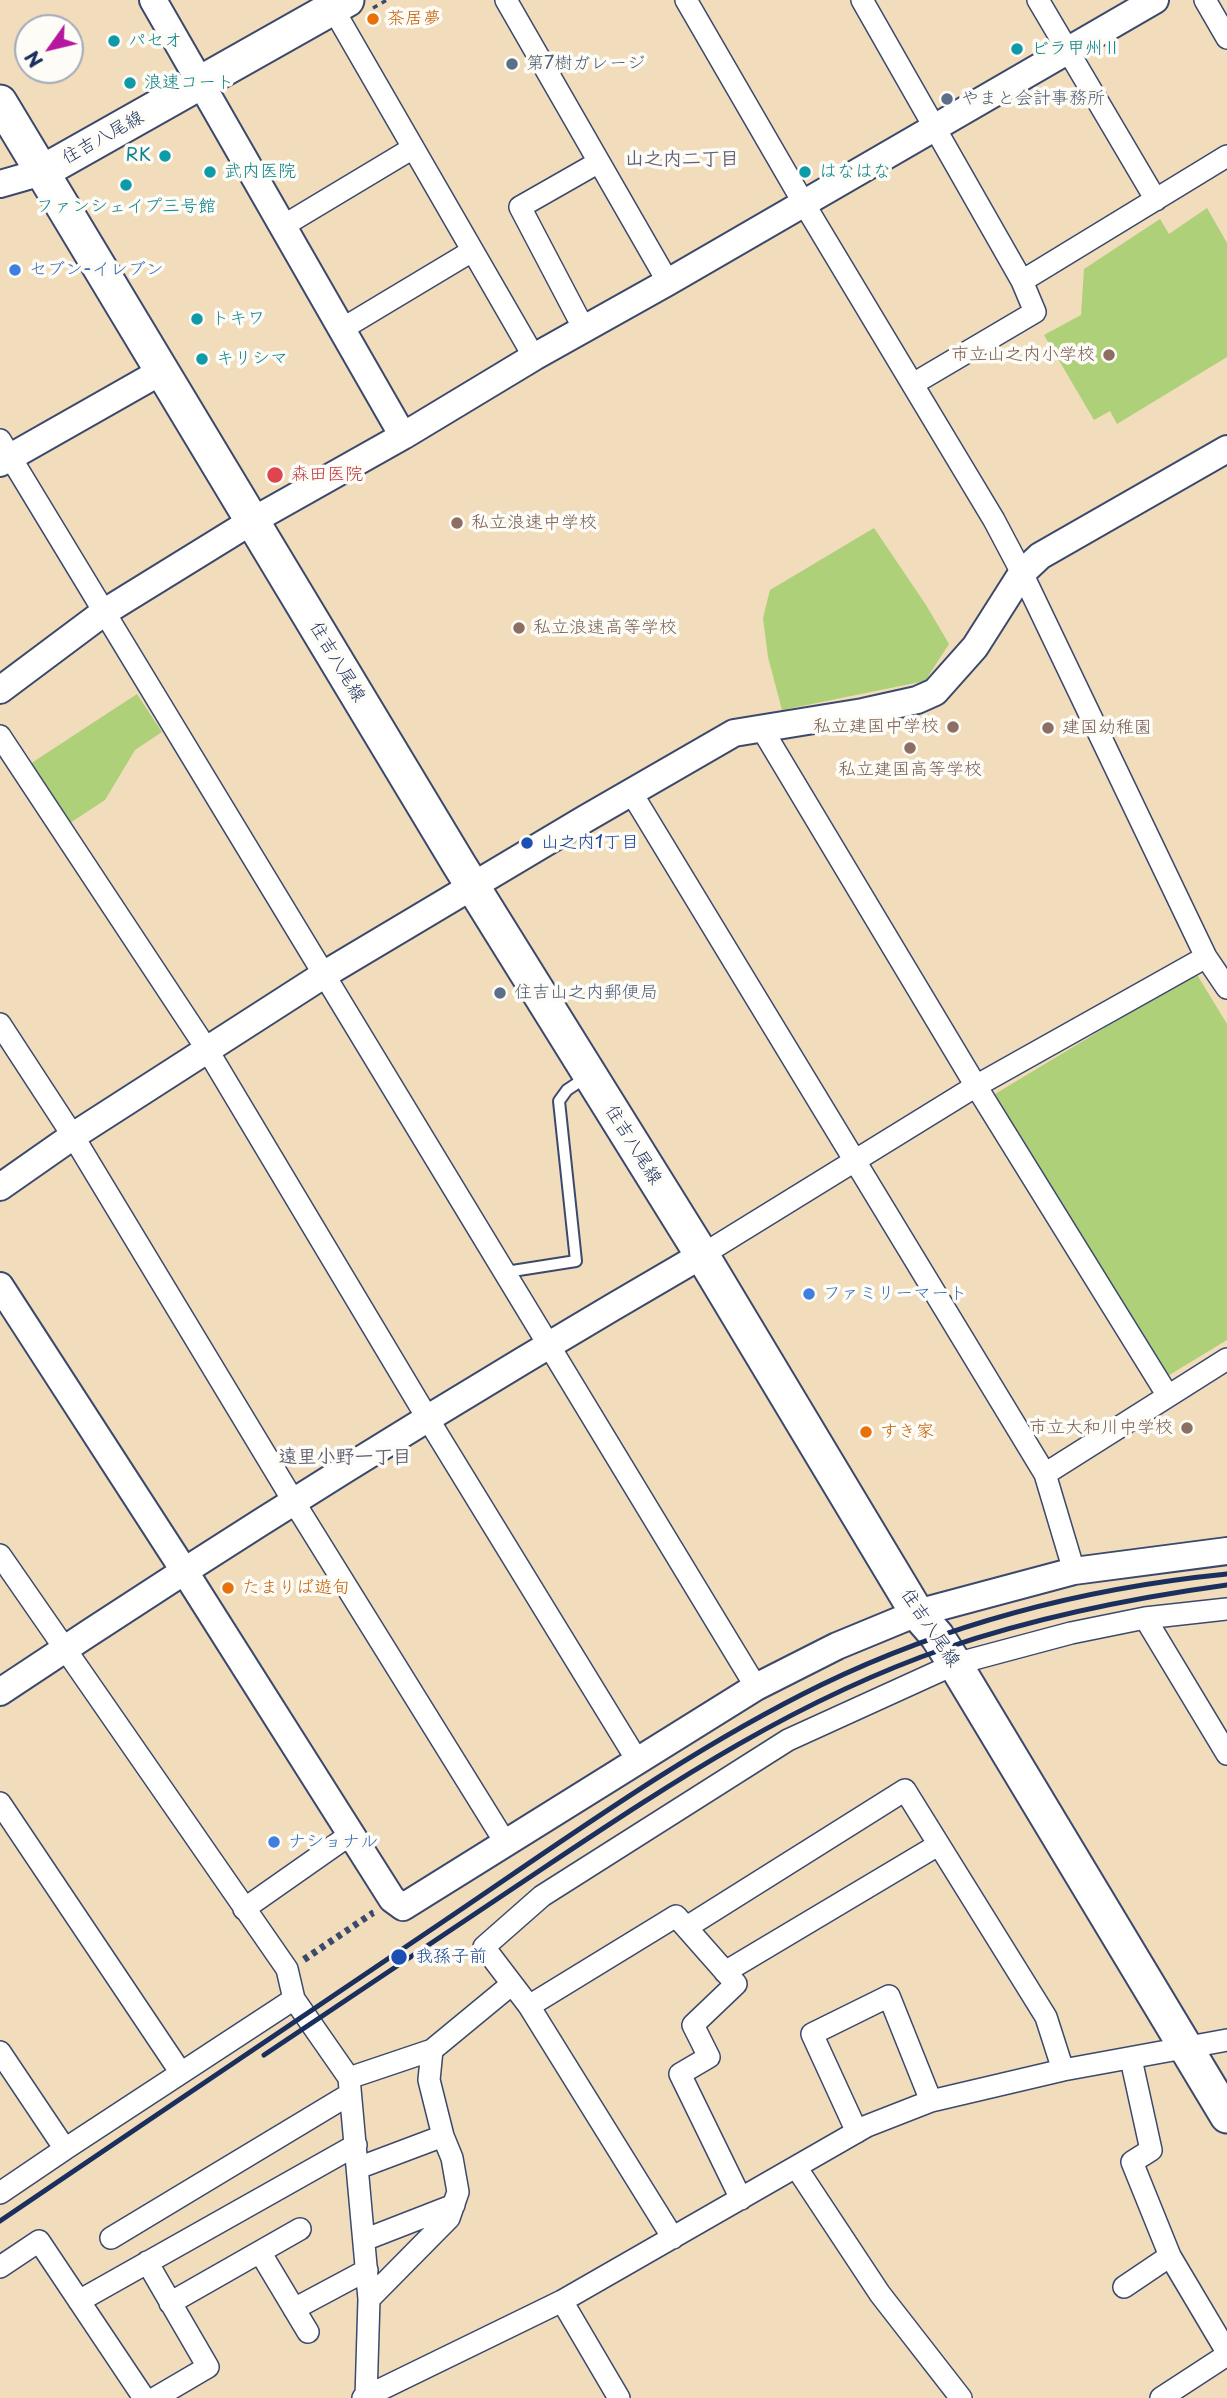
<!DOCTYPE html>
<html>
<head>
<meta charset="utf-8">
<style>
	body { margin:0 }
	#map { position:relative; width:1227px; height:2398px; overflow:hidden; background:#f1dcbb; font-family:"Playpen Sans",sans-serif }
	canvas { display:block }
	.north { position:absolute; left:14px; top:14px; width:70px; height:70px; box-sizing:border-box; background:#fdfcf7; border:2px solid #a3aaba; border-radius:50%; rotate:236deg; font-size:19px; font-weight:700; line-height:28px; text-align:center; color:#1b2f5e }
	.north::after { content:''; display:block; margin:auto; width:24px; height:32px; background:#b5179e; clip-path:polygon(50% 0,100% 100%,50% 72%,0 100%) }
</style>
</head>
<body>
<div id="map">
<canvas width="1227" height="2398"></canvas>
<div class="north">N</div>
</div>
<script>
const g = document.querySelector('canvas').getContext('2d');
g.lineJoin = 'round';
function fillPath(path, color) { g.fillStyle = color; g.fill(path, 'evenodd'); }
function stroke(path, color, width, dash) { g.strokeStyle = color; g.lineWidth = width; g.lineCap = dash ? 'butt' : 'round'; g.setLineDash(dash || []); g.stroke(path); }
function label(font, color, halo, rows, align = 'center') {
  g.font = font + ' "Playpen Sans","Klee One",sans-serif'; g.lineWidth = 7; g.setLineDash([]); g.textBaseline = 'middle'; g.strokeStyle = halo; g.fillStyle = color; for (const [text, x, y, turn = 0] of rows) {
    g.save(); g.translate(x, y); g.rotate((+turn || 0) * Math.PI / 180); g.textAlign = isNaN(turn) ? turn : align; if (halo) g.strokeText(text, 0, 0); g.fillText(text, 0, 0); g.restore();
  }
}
const green = new Path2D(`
	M 1207,208 L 1227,243 L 1227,357 L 1117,424 L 1110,411 L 1094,420 L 1044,335 L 1081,315 L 1084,269 L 1160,219 L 1169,234 Z
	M 874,528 L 926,605 L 949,644 L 925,681 L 782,710 L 768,657 L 763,618 L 770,590 Z
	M 137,694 L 162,732 L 135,750 L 105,800 L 70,823 L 30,764 Z
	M 1196,973 L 1227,1024 L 1227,1340 L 1166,1377 L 995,1094 Z`);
const path = new Path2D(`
	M 373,8 L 387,0
	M 303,1958 L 373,1911
	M 305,1961 L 374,1914`);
const service = new Path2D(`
	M 506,1272 L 576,1261 L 559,1101 L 567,1090 L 588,1076`);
const minor = new Path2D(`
	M 328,0 L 534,357
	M 506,0 L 668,282
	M 686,0 L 803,202 L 994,520 L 1022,573 L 1206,957 L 1227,988
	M 862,0 L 1022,281 L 1035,312 L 913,384
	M 1038,0 L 1156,200
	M 1205,0 L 1227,38
	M 283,226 L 413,148
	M 1022,281 L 1227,156
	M 342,329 L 472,251
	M 584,329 L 520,207 L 599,162
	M 0,440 L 756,1687
	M 762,729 L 976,1086 L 1168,1396
	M 0,736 L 208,1051 L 428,1419 L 637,1760
	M 631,792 L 1045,1474 L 1074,1571
	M 0,1024 L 73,1136 L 294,1502 L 505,1842
	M 702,1255 L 976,1086 L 1206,957
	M 1045,1474 L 1227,1359
	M 0,1555 L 287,1969 L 294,1999 L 349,2078 L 369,2299 L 366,2398
	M 1145,1618 L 1227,1609
	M 0,1803 L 181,2073
	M 244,1909 L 351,1834
	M 687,1927 L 905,1790 L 1046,2017 L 1063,2070
	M 725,1972 L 938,1845
	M 529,2006 L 676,1916 L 736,1984 L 693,2025 L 709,2057 L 680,2074 L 741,2199
	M 0,2052 L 65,2149 L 0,2193
	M 1131,2059 L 1151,2150 L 1132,2162 L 1170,2256 L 1227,2352
	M 349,2078 L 432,2050 L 512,1984
	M 857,2132 L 812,2034 L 889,1996 L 931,2101
	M 65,2149 L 294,1999
	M 796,2167 L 880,2294 L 961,2398
	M 358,2168 L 443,2136
	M 111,2238 L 350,2094
	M 673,2238 L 529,2006 L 484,1947 L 542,1896 L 788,1740 L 955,1664 L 1071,1633 L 1145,1618 L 1227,1754
	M 364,2240 L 454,2205
	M 260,2252 L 308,2332
	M 147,2262 L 208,2367 L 155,2398
	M 0,2267 L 39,2241 L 144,2398
	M 1124,2287 L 1170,2256
	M 369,2299 L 449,2218 L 458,2192 L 452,2158 L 443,2136 L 429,2080 L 432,2050
	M 79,2301 L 356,2145
	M 562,2301 L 619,2398
	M 170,2303 L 300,2229
	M 294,2309 L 367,2270
	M 363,2398 L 562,2301 L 867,2126 L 931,2101 L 1063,2070 L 1227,2040
	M 1161,2398 L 1227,2355`);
const tertiary = new Path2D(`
	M 153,0 L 403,436
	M 0,184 L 42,172
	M 0,463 L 162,371
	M 0,690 L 103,613 L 252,521 L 403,436 L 534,357 L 668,282 L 1155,0
	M 0,1187 L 73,1136 L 325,974 L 585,819 L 734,733 L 863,712 L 917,700 L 935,692 L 975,647 L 1022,573 L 1040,556 L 1227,449
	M 0,1286 L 185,1572 L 392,1899 L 403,1907 L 756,1687 L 837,1646 L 917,1613 L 1074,1571 L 1227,1551
	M 0,1692 C 229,1539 464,1393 702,1255`);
const primary = new Path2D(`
	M 0,102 L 460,866 L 702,1255 L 917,1613 L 937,1636 L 955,1664 L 1227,2116
	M 42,172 L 347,0`);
const rail = new Path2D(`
	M 264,2055 C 357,1992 451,1930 545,1867 C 674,1781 798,1699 946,1648 C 1037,1617 1132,1598 1227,1585
	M 0,2221 C 148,2121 296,2020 444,1921 C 567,1838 688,1750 821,1685 C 949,1623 1086,1588 1227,1574`);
const markers = [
	[373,19,7,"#e8710a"],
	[114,41,7,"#0f9aa8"],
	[1017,49,7,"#0f9aa8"],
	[512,64,7,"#5c6f8a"],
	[130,83,7,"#0f9aa8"],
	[947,99,7,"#5c6f8a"],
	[165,156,7,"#0f9aa8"],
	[210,172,7,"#0f9aa8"],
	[805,172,7,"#0f9aa8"],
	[126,185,7,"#0f9aa8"],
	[15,270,7,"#3f7fe0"],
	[197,319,7,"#0f9aa8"],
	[1109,355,7,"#8d6e63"],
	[202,359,7,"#0f9aa8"],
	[275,475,9,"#e0444e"],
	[457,523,7,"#8d6e63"],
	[519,628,7,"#8d6e63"],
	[953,727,7,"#8d6e63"],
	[1048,728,7,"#8d6e63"],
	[910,748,7,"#8d6e63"],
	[527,843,7,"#1a4fb4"],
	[500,993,7,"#5c6f8a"],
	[809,1294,7,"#3f7fe0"],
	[1187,1428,7,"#8d6e63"],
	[866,1432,7,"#e8710a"],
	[228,1588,7,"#e8710a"],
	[274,1842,7,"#3f7fe0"],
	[399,1957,9,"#1a4fb4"]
];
const foodNames = [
	["茶居夢",387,19],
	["すき家",880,1432],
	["たまりば遊旬",242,1588]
];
const cultureNames = [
	["パセオ",128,41],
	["ビラ甲州Ⅱ",1031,49],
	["浪速コート",144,83],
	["RK",151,156,"right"],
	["武内医院",224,172],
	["はなはな",819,172],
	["ファンシェイプ三号館",126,207,"center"],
	["トキワ",211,319],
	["キリシマ",216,359]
];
const serviceNames = [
	["第7樹ガレージ",526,64],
	["やまと会計事務所",961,99],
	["住吉山之内郵便局",514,993]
];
const streetNames = [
	["住吉八尾線",103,138,-29],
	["住吉八尾線",337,662,59],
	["住吉八尾線",633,1145,58],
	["住吉八尾線",930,1628,56]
];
const shopNames = [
	["セブン-イレブン",29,270],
	["ファミリーマート",823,1294],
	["ナショナル",288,1842]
];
const educationNames = [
	["市立山之内小学校",1095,355],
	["私立浪速中学校",471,523,"left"],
	["私立浪速高等学校",533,628,"left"],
	["私立建国中学校",939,727],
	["建国幼稚園",1062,728,"left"],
	["私立建国高等学校",910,770,"center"],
	["市立大和川中学校",1173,1428]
];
const healthNames = [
	["森田医院",291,475]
];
const transitNames = [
	["山之内1丁目",541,843],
	["我孫子前",415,1957]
];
const neighbourhoodNames = [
	["山之内二丁目",682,160],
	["遠里小野一丁目",345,1458]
];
fillPath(green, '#add079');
stroke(service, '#3b496c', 14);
stroke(minor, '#3b496c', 24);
stroke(tertiary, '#3b496c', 30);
stroke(primary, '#3b496c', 37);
stroke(path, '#3b496c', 3.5, [5, 5]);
stroke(service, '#fff', 10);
stroke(minor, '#fff', 21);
stroke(tertiary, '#fff', 26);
stroke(primary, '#fff', 33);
stroke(rail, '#1b2f5e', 5);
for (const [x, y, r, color] of markers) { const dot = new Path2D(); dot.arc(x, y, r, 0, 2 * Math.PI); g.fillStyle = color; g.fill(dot); stroke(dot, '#fdfcf7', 2.5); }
label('18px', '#c56008', '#fdfcf7', foodNames, 'left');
label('18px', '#0d838f', '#fdfcf7', cultureNames, 'left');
label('18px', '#4e5e75', '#fdfcf7', serviceNames, 'left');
label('18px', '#1b2f5e', '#fdfcf7', streetNames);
label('18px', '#366cbe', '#fdfcf7', shopNames, 'left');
label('18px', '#785e54', '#fdfcf7', educationNames, 'right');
label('18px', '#be3a42', '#fdfcf7', healthNames, 'left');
label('18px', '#164399', '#fdfcf7', transitNames, 'left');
label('bold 19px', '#635f75', '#fdfcf7', neighbourhoodNames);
</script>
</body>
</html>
